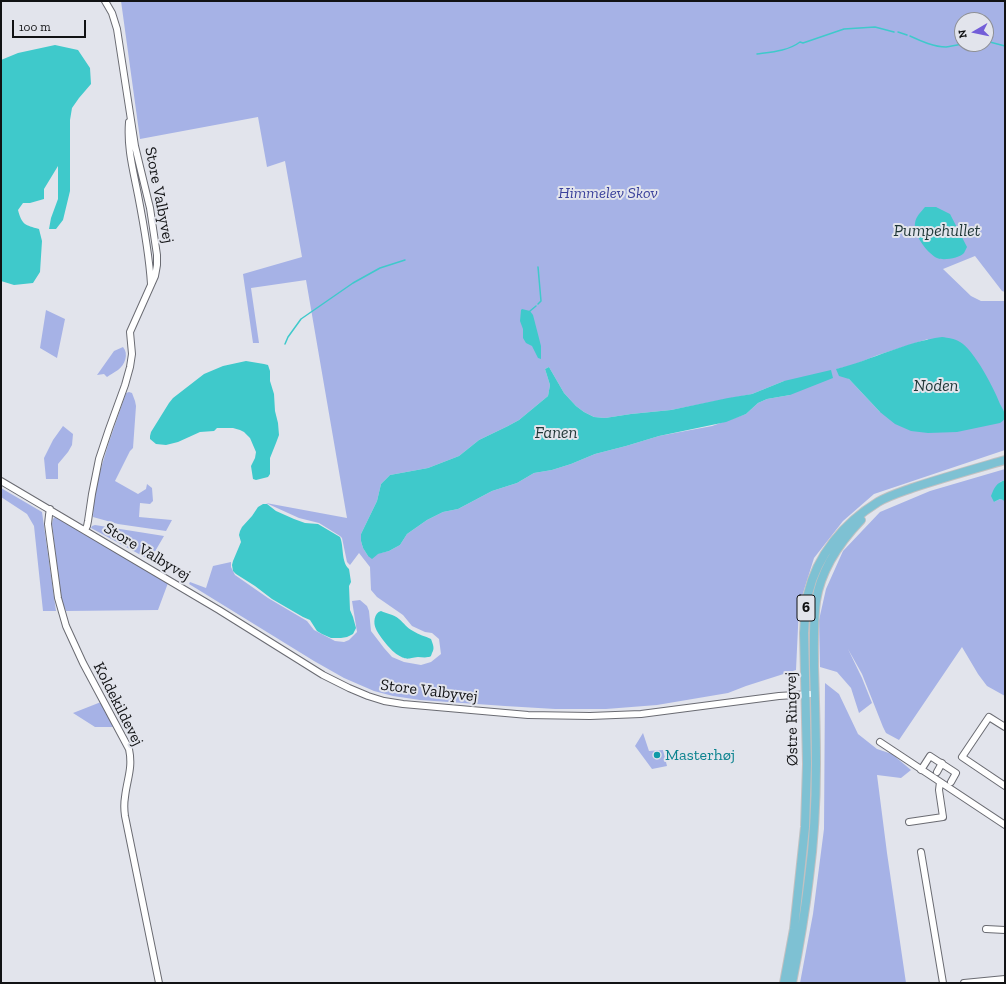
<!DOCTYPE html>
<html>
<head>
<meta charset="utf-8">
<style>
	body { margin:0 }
	#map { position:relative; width:1006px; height:984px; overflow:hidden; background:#e2e4ec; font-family:"Zilla Slab",serif }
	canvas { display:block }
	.frame { position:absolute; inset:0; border:2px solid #111214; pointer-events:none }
	.north { position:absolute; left:954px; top:12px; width:40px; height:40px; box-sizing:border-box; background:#e2e4ec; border:1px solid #8e9096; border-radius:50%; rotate:261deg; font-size:11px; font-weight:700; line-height:16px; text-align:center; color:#111214 }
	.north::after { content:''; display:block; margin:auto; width:14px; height:18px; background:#735ed8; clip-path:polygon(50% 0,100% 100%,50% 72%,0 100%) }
	.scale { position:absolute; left:12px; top:20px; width:74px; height:18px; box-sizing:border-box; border:2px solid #111214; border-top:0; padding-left:5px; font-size:12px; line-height:14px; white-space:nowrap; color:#111214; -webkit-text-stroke:3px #e2e4ec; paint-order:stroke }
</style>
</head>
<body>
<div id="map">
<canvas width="1006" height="984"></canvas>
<div class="frame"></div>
<div class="north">N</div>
<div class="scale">100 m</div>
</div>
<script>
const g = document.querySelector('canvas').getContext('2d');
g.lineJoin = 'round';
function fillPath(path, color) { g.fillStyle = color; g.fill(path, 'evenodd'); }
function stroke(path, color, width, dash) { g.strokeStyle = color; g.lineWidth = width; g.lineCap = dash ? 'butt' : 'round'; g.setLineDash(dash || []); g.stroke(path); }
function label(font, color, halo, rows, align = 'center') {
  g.font = font + ' "Zilla Slab",serif'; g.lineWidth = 4; g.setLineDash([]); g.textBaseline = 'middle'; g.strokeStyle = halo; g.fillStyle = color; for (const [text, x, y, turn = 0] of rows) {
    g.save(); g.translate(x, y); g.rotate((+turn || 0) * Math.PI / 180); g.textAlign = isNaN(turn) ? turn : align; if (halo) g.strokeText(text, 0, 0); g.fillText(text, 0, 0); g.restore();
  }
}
const green = new Path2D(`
	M 121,1 L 1005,1 L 1005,292 L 1002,291 L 975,256 L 943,269 L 971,296 L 981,301 L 1005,301 L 1005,450 L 874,494 L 843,521 L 814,558 L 799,606 L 796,670 L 746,686 L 728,693 L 657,705 L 606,709 L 555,709 L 505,706 L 420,700 L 393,696 L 374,691 L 344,678 L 314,661 L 189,584 L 190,582 L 206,588 L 213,566 L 231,562 L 231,567 L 235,575 L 268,598 L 307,621 L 314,630 L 335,641 L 344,642 L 349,640 L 357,632 L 352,601 L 360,600 L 367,606 L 369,611 L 371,631 L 384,648 L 392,657 L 404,662 L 421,665 L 431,662 L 441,654 L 439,639 L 432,633 L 425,632 L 412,626 L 403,615 L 377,597 L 371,590 L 370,567 L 359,553 L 350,565 L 347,562 L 342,538 L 340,536 L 319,523 L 299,518 L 266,503 L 347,518 L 306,280 L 251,288 L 259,343 L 253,343 L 243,274 L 302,257 L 285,161 L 267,167 L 258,117 L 140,139 ZM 962,20 L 986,20 L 986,44 L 962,44 ZM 928,339 L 880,412 L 849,379 L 837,369 L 853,365 L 878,355 ZM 549,367 L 564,393 L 576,406 L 584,412 L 594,417 L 605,418 L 631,414 L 671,410 L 752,394 L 784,381 L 790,395 L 767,399 L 758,403 L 746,414 L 712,426 L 659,436 L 626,446 L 595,454 L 571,464 L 552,470 L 534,473 L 517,483 L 492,491 L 458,509 L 443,512 L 427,520 L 407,534 L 400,545 L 389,551 L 368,556 L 363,548 L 361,541 L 361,534 L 377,501 L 381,484 L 390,475 L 428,468 L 459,456 L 479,440 L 508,426 L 519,420 L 548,396 L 550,385 L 545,369 Z
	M 46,310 L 65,319 L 57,358 L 40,348 Z
	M 123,347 C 129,354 125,365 118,370 C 115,372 111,374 107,377 L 104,374 L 97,375 L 114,351 Z
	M 129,392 L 132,393 L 135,401 L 136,406 L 133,448 L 130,451 L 115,481 L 138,494 L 146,489 L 147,484 L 152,488 L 153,501 L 150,504 L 140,503 L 139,517 L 172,520 L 166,531 L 118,524 L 93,517 L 94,491 L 109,442 L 126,393 Z
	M 63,426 L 73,434 L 72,445 L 68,452 L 58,464 L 58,479 L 46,479 L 44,458 L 53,440 Z
	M 1005,469 L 1005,480 L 1000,482 L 994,502 L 1000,499 L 1004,500 L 1005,502 L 1005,696 L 987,686 L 978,674 L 962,647 L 899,740 L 886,733 L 883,727 L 862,674 L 848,649 L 862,678 L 872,703 L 859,713 L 851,688 L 837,672 L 820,667 L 819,620 L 826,589 L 843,551 L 880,512 L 930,491 Z
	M 1,488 L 42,512 L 56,611 L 43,611 L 34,526 L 27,514 L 1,497 Z
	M 55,517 L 168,583 L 158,610 L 66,611 L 61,599 L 52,524 L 53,519 Z
	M 95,525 L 164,536 L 150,560 L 91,528 L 92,526 Z
	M 825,683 L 839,694 L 858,734 L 877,749 L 892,754 L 911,770 L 901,778 L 877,775 L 887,853 L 906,983 L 800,983 L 813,914 L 824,829 Z
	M 101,702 L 114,727 L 95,727 L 73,713 Z
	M 643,733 L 649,751 L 663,750 L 667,766 L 652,769 L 635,746 Z`);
const water = new Path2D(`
	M 55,45 L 78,50 L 90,68 L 91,84 L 79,98 L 72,108 L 70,120 L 70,191 L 63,220 L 56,229 L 49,229 L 51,218 L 58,199 L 58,166 L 44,189 L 44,199 L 30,203 L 23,203 L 18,210 C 22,225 25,225 39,229 L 42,241 L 40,272 L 33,283 L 14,285 L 1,281 L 1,60 L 18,53 Z
	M 925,207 L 936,207 L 950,214 L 967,247 C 966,249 965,251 964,253 C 960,258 943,261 937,258 C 927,253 913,234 915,223 C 916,216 921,212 925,207 Z
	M 522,309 L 530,311 L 533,315 L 541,346 L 541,359 L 538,358 L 532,346 L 526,343 L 523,338 L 523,329 L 520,321 L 521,310 Z
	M 942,337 C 948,338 954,338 960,342 C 974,350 994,388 1000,404 C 1002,408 1005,412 1005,416 C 1005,419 1003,421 1000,423 L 957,432 L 928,433 L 911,431 L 895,424 L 880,412 L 849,379 L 839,376 L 836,369 C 872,360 905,342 942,337 Z
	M 246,361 L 264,364 L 268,365 L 270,371 L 270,381 L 274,394 L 275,411 L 278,423 L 279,435 L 276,443 L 270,458 L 270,474 L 268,477 L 256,480 L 253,479 L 251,466 L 255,458 L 256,452 L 250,438 L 244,432 L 240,430 L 233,428 L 217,428 L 214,431 L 200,432 L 178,442 L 166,445 L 156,444 L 150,439 L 150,436 L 151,432 L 169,403 L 173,398 L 204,374 L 223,366 Z
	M 549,367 L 564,393 L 576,406 L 584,412 L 594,417 L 605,418 L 631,414 L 671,410 L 728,398 L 752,394 L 784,381 L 831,370 L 833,378 L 790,395 L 767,399 L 758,403 L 746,414 L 726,422 L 659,436 L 626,446 L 595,454 L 571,464 L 552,470 L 534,473 L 517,483 L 492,491 L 458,509 L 443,512 L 427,520 L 407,534 L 400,545 L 389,551 L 378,554 L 372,559 L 368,556 L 363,548 L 361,541 L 361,534 L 377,501 L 381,484 L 390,475 L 428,468 L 459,456 L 479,440 L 508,426 L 519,420 L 548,396 L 550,385 L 545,369 Z
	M 1005,480 L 1005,502 L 1003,500 L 1000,499 L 994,502 L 991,496 C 994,488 996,483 1005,480 Z
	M 263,504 L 267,504 L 276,511 L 294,519 L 305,523 L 318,524 L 340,537 C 344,546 341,562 349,569 L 351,582 L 349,586 L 350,610 L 353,617 L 356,628 L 353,634 L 347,637 L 341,638 L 331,638 L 322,634 L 317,631 L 310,620 L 303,617 L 272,599 L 255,586 L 236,574 L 233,571 L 232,565 L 233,561 L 241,542 L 239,535 L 240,531 L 242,527 L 252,516 L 258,507 Z
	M 381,611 C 387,614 393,614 399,619 C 404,623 407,628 413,631 C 419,635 425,636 431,639 C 433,645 435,648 432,653 C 431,656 431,657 428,657 C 425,658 421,657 418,657 C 408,658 408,661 398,655 C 392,652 379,636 376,629 C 373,623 374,613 381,611 Z`);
const stream = new Path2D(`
	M 898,32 L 907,35
	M 910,36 C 921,41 934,47 946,47 C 952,46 957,45 962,44
	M 986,41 L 1005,46
	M 757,54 C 772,52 788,51 800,42 L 803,43 L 844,29 L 875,27 L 894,32
	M 538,267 L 541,301 L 538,304
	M 530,311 L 536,306
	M 285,344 L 288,337 L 301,319 L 353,283 L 380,268 L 405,260`);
const minor = new Path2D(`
	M 129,122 C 127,148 133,169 138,195 C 144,226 149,253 151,284
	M 1,481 L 219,610 L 323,675 L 349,688 L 368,696 L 384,701 L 403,704 L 528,715 L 590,716 L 641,714 L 779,696 L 810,694
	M 50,509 L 49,515 L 48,524 L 58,598 L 66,626 L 83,663 L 129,749 C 133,768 127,779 125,797 C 124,803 124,809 125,816 L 159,983
	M 85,530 L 87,526 L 88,521 L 92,494 L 99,459 L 109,429 L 125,385 L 130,367 L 132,354 L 130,332 L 155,276 L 157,265 L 157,255 L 150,208 L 135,146 L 117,29 L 112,13 L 105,1
	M 1005,727 L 989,717 L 962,757 L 1005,786
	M 880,742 L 1005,825
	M 921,770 L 930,756 L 956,773 L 951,782
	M 937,772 L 942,763
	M 909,822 L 943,817 L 939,790 L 940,782
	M 921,852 L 943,983
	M 986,929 L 1005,930
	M 964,983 L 1005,979`);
const major = new Path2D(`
	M 784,983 L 794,929 L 805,827 L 807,764 L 804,633 C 805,620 805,607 808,594 C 817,555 844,523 878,502 C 888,496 901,492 912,488 C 942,478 974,469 1005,460
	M 792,983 C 799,948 805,913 809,878 C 814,841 816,802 816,764 C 816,732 815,699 814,667 C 814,645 813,623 816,601 C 821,569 839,543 861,520`);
const markers = [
	[657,755,4,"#0f9aa8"]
];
const shields = [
	[806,608,18]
];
const shieldNames = [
	["6",806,608]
];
const parkNames = [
	["Himmelev Skov",608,193]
];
const streetNames = [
	["Store Valbyvej",159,195,79],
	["Store Valbyvej",147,552,31],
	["Store Valbyvej",429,691,7],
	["Koldekildevej",118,704,63],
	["Østre Ringvej",792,719,-91]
];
const cultureNames = [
	["Masterhøj",665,755]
];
const waterNames = [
	["Pumpehullet",937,231],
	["Noden",936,386],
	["Fanen",556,433]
];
fillPath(green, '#a6b2e6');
fillPath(water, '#3fc9cb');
stroke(stream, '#3fc9cb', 1.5);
stroke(minor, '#6a6b72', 8);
stroke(major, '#c1c1c2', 10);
stroke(minor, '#fff', 6);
stroke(major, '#7ec1d3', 8);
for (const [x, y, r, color] of markers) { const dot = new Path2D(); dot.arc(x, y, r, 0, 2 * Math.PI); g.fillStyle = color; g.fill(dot); stroke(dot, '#e2e4ec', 1.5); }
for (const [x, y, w] of shields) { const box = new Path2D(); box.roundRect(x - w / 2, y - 13, w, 26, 3); g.fillStyle = '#e2e4ec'; g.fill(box); stroke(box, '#111214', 1); }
label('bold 15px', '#111214', null, shieldNames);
label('italic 16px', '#3b429c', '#e2e4ec', parkNames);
label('16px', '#111214', '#e2e4ec', streetNames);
label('16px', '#0d838f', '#e2e4ec', cultureNames, 'left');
label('italic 17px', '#1f3636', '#e2e4ec', waterNames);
</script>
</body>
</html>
